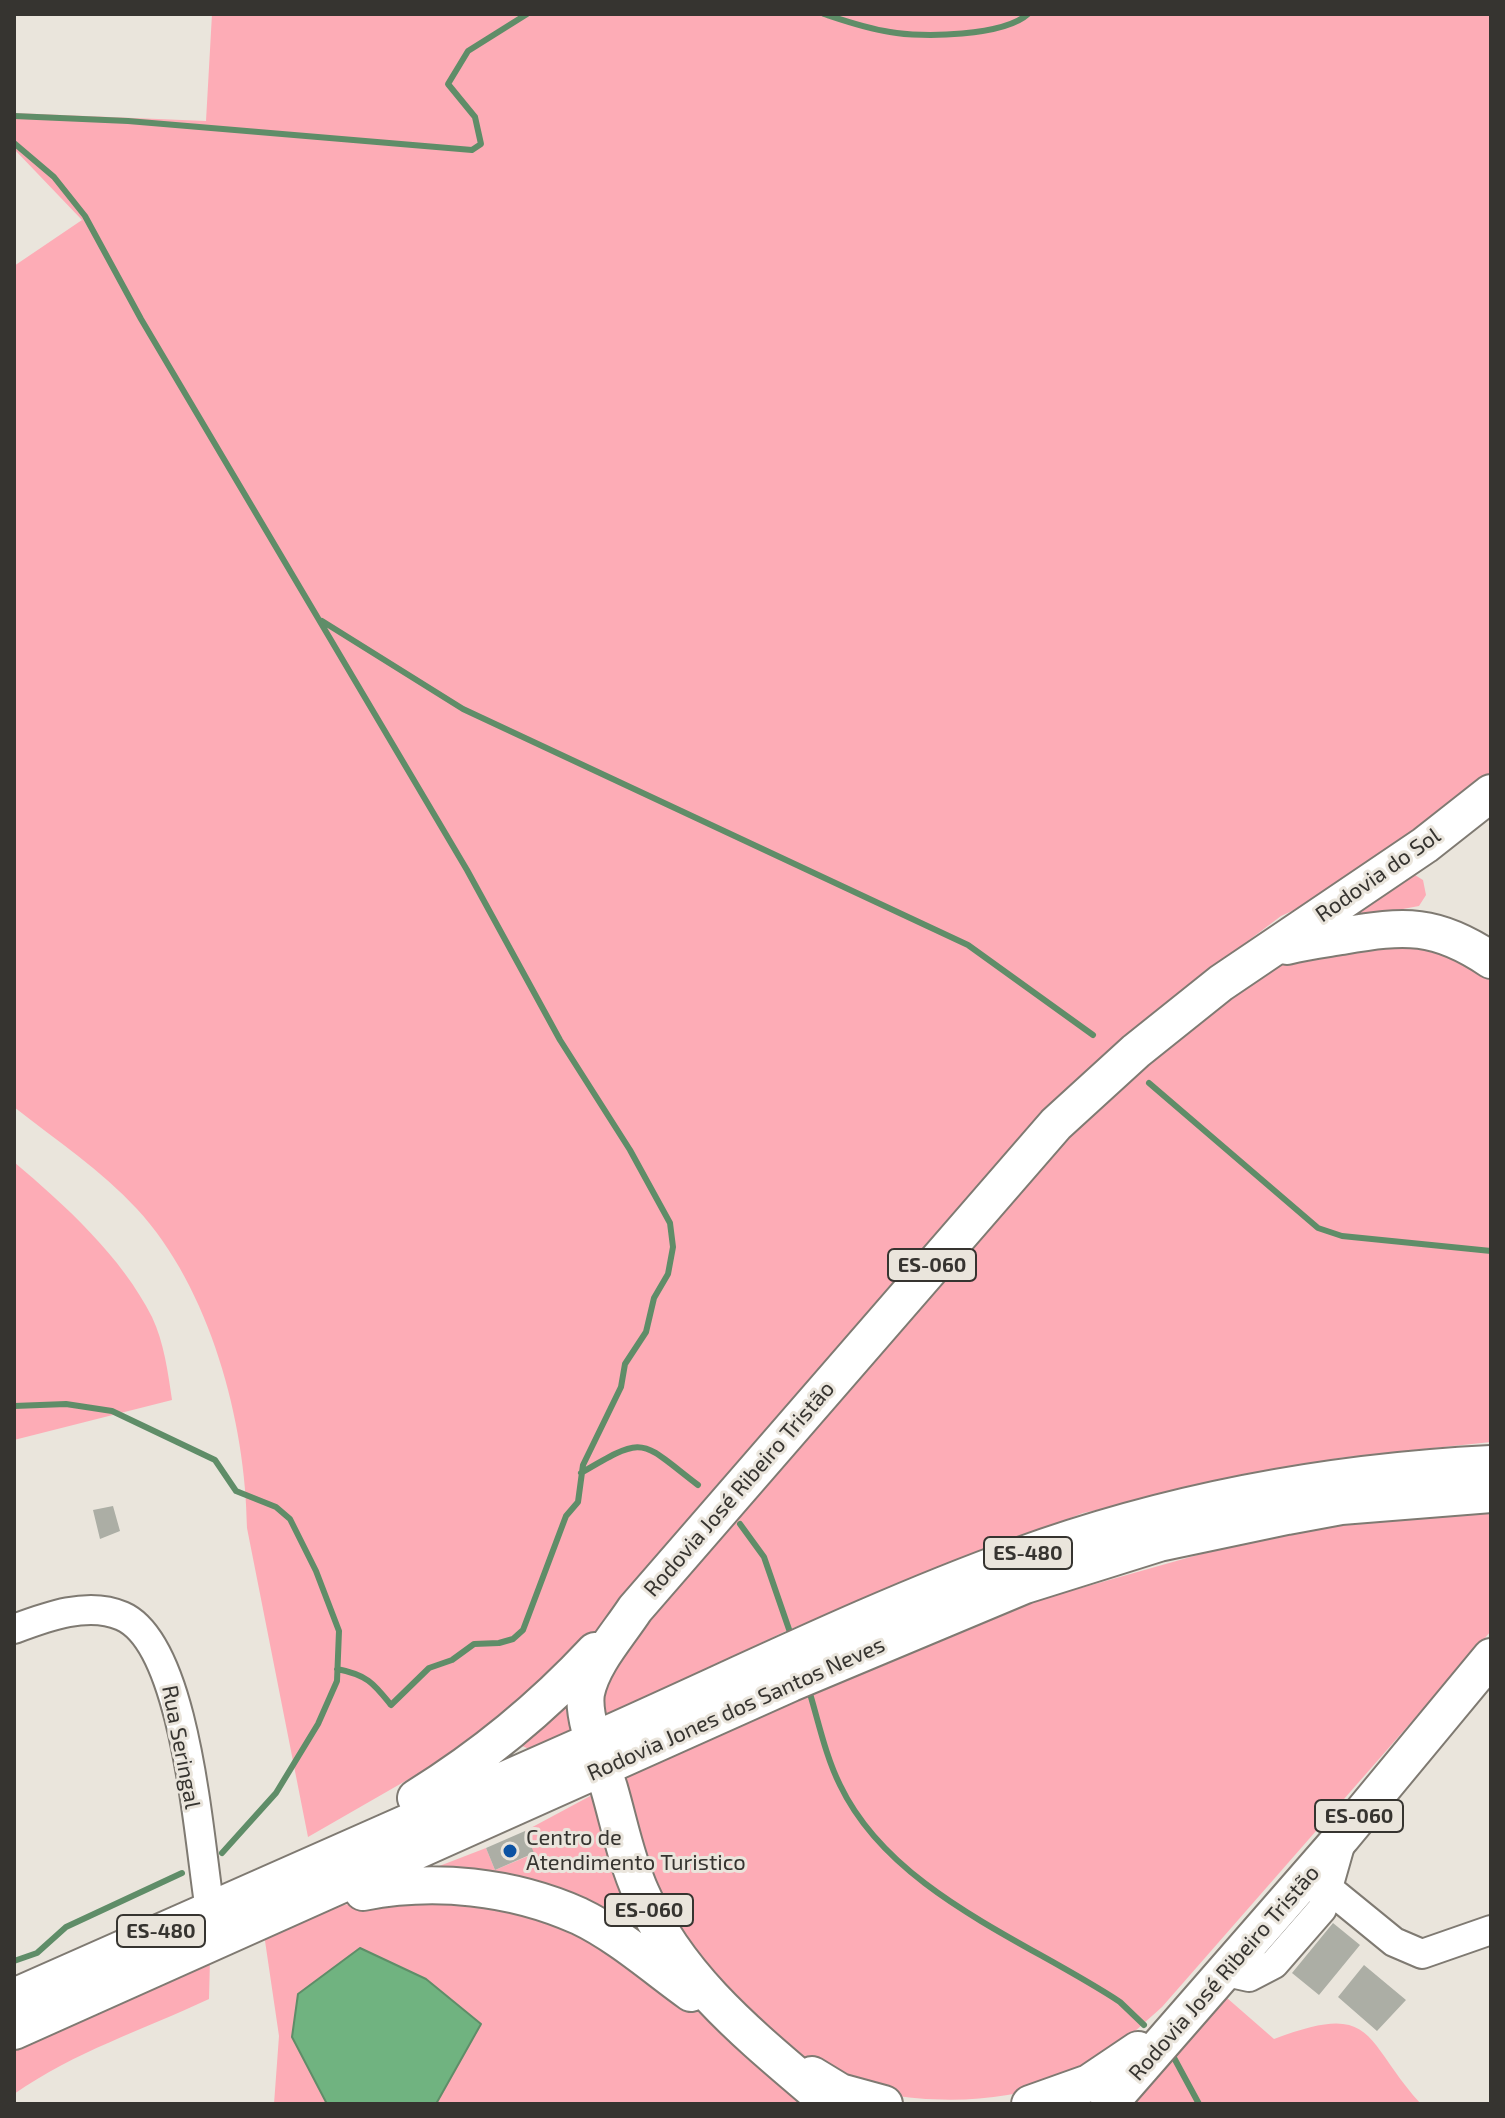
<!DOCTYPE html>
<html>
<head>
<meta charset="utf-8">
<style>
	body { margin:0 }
	#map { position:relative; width:1505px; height:2118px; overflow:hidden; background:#eae5dc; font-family:"Exo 2",sans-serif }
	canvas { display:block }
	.frame { position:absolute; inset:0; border:16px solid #363430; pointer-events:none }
</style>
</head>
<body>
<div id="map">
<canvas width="1505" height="2118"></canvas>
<div class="frame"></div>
</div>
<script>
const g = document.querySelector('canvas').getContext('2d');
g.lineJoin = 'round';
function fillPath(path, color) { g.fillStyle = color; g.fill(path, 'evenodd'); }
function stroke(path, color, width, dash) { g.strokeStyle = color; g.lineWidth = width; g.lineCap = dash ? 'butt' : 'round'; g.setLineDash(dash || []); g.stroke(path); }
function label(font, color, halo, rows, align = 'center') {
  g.font = font + ' "Exo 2",sans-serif'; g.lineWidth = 6; g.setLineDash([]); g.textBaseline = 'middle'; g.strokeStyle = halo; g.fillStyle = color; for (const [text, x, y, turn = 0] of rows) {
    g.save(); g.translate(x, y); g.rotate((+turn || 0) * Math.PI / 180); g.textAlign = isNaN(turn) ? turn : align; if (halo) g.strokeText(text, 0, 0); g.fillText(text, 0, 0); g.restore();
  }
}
const green = new Path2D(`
	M 212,14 L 1491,14 L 1491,776 L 1334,892 L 1281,916 L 1203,975 L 1059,1097 L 1002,1157 L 576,1658 L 475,1741 L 308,1837 L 247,1528 C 246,1422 210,1288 137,1209 C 101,1170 56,1140 14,1107 L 14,266 L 82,220 L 14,149 L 14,113 L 206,121 Z
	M 1410,872 L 1423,880 L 1426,895 L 1419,906 L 1338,921 Z
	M 1404,937 L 1472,962 L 1491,978 L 1491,1442 L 1339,1458 L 1083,1513 L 788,1630 L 606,1717 L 597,1702 L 604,1671 L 1027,1171 L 1231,991 L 1281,962 Z
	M 14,1162 C 65,1205 122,1257 152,1317 C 164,1342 168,1373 172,1400 L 14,1440 Z
	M 1491,1511 L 1491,1631 L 1162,2007 C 1131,2035 1098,2065 1059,2081 C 992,2108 893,2105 827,2077 C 782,2057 719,1997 691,1957 C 654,1904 636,1845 615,1785 L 628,1765 L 1028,1603 L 1268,1535 L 1395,1517 Z
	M 573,1692 L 576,1727 L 529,1749 L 518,1744 Z
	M 594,1794 L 637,1944 L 429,1870 L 486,1848 L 495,1870 L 533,1854 L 525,1831 Z
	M 387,1896 L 475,1896 L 607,1943 L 820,2104 L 436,2104 L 480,2024 L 292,2037 L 327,2104 L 274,2104 L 279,2036 L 264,1934 L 306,1913 Z
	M 210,1959 L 209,1999 C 141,2031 76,2051 14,2094 L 14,2047 Z
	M 1227,1998 L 1274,2039 C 1377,2000 1362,2039 1421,2104 L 1123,2104 L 1204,2012 Z`);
const water = new Path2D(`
	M 360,1948 L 426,1979 L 481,2024 L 436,2104 L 327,2104 L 292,2037 L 298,1994 Z`);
const stream = new Path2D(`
	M 824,14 C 845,21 868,29 890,32 C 922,38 1004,36 1028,14
	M 14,116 L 128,121 L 472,150 L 481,144 L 475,117 L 448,84 L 468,51 L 527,14
	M 14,143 L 54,177 L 85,216 L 141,319 L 467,870 L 560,1040 L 630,1150 L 670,1223 L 673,1247 L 668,1274 L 654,1298 L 646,1332 L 625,1364 L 621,1387 L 583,1465 L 578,1502 L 566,1516 L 523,1630 L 513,1639 L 499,1643 L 474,1644 L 452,1660 L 429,1668 L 391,1705 C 374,1684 368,1675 337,1669
	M 322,621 L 463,709 L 968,945 L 1093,1035
	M 1149,1083 L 1318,1228 L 1342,1236 L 1491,1251
	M 14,1406 L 66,1404 L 112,1411 L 215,1460 L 236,1491 L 276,1507 L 290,1519 L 316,1571 L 339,1631 L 337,1681 L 318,1724 L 276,1793 L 222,1853
	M 581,1473 C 647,1434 639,1440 698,1485
	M 740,1524 L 764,1557 L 792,1638
	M 808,1687 C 818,1719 825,1755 840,1785 C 891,1892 1026,1940 1120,2002 L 1144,2025
	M 14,1961 L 37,1953 L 66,1927 L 182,1873
	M 1173,2056 L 1199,2104`);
const building = new Path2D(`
	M 113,1506 L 120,1531 L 100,1539 L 93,1510 Z
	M 525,1831 L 534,1853 L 495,1870 L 486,1848 Z
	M 1333,1923 L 1360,1945 L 1319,1995 L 1292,1973 Z
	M 1364,1965 L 1406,2000 L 1377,2031 L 1338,1997 Z`);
const minor = new Path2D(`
	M 14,1629 C 46,1617 88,1601 122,1616 C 187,1644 199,1844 210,1910
	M 1329,1889 L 1394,1942 L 1422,1954 L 1491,1930
	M 1222,1971 L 1249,1977 L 1274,1964 L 1322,1909 L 1341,1842`);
const major = new Path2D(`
	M 1287,946 C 1305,941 1323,939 1342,936 C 1405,925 1436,923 1491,960
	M 416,1798 C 484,1756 541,1709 595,1651
	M 363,1892 C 434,1878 512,1886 579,1916 C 619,1935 656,1968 691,1993
	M 14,1997 C 207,1911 401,1826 595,1740 C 735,1678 873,1609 1017,1557 C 1168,1502 1331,1472 1491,1464
	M 14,2031 L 791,1683 L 1025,1585 L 1159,1543 L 1287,1516 L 1341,1506 L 1491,1494
	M 812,2075 L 840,2092 L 884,2104
	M 830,2104 C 758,2042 680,1983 641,1893 C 626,1860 619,1822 609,1788 C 601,1763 582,1718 586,1693 C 592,1663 618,1635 635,1609 L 1056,1124 L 1136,1051 L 1221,983 L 1425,845 L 1491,793
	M 1030,2104 L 1089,2083 L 1138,2050
	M 1109,2104 L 1342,1837 L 1491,1657`);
const markers = [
	[510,1851,8,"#0c53a3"]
];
const shields = [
	[932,1265,88],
	[1028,1553,88],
	[1359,1816,88],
	[649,1910,88],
	[161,1931,88]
];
const shieldNames = [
	["ES-060",932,1265],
	["ES-480",1028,1553],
	["ES-060",1359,1816],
	["ES-060",649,1910],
	["ES-480",161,1931]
];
const streetNames = [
	["Rodovia do Sol",1378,875,-35],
	["Rodovia José Ribeiro Tristão",739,1489,-49],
	["Rodovia Jones dos Santos Neves",736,1709,-24],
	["Rua Seringal",181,1747,79],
	["Rodovia José Ribeiro Tristão",1224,1973,-49]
];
const poiNames = [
	["Centro de",526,1838],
	["Atendimento Turistico",526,1863]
];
fillPath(green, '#fdacb6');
fillPath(water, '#70b380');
stroke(water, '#5f8d68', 2);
stroke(stream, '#5f8d68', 6);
fillPath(building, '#acaea5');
stroke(minor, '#7f7a72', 32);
stroke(major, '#7f7a72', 40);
stroke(minor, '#fff', 28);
stroke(major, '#fff', 36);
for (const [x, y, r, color] of markers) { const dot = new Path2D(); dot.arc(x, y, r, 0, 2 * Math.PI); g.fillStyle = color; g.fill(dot); stroke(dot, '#eae5dc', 3); }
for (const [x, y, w] of shields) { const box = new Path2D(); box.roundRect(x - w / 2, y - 16, w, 32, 6); g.fillStyle = '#eae5dc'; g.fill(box); stroke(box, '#363430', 2); }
label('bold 20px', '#363430', null, shieldNames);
label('22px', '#363430', '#eae5dc', streetNames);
label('22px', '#363430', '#eae5dc', poiNames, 'left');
</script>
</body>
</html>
